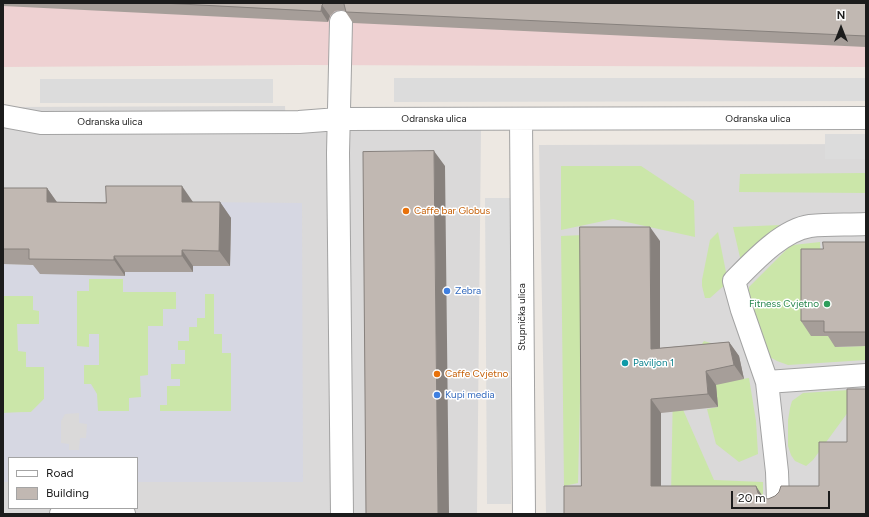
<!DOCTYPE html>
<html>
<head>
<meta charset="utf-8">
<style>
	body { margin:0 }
	#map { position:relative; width:869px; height:517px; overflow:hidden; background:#ede8e2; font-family:Figtree,sans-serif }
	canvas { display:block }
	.frame { position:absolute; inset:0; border:4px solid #1c1c1c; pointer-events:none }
	.legend { position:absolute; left:8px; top:457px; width:130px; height:52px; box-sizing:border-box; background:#fff; border:1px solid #a4a4a4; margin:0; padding:5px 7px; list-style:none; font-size:12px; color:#1c1c1c }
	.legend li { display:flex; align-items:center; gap:8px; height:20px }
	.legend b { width:20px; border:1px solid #a4a4a4 }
	.north { position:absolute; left:821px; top:8px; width:40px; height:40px; -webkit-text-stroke:3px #fff; paint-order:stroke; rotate:0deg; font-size:11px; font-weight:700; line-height:16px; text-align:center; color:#1c1c1c }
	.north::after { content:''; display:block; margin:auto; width:14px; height:18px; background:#1c1c1c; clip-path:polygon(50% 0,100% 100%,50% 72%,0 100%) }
	.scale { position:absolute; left:731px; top:491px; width:99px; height:18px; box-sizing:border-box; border:2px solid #1c1c1c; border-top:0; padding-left:5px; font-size:12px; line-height:14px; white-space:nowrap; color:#1c1c1c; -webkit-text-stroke:3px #fff; paint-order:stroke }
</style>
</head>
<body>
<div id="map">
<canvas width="869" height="517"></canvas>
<div class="frame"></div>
<ul class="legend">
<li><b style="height:5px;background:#fff"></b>Road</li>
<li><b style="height:11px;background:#c1b8b2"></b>Building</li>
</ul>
<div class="north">N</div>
<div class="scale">20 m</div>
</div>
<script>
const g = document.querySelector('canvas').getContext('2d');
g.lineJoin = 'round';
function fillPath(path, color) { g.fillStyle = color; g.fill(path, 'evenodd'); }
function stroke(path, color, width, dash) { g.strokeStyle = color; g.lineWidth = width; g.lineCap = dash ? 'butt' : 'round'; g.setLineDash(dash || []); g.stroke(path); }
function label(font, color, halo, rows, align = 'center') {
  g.font = font + ' Figtree,sans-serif'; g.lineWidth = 3; g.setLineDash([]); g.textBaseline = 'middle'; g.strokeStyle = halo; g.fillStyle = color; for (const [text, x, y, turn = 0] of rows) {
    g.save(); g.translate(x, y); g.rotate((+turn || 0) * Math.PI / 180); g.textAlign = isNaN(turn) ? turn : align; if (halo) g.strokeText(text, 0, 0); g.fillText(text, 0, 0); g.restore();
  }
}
const residential = new Path2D(`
	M 285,106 L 286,127 L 481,130 L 477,514 L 3,514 L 3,107 ZM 9,458 L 137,458 L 137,508 L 9,508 Z
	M 866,144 L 866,514 L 546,514 L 539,145 Z`);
const commercial = new Path2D(`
	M 3,3 L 866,3 L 866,67 L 304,65 L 3,67 Z`);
const grass = new Path2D(`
	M 561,166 L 641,166 L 694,201 L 695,237 L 613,219 L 561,230 Z
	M 866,173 L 866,193 L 739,192 L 740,174 Z
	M 781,225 L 783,225 L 742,266 L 733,227 Z
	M 718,232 L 728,282 L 710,298 L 705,298 L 702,286 L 702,280 L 710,240 Z
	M 584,235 L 578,483 L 564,486 L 561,236 Z
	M 820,242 L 821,264 L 835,336 L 835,347 L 866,346 L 866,360 L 788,365 L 777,361 L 768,356 L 749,301 L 749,287 L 788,248 L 793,245 Z
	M 89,279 L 123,279 L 123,292 L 176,292 L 176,309 L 163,326 L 148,326 L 148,376 L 141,398 L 129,411 L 98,411 L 84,384 L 84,365 L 99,365 L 99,334 L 89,347 L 77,347 L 77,291 L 89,291 Z
	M 205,294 L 214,294 L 214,334 L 222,334 L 231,353 L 231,411 L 160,411 L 160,405 L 167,386 L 180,386 L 180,379 L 171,379 L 171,364 L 185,364 L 185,350 L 178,350 L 178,341 L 197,318 L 205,318 Z
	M 3,296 L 33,296 L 39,310 L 39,324 L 18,324 L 18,351 L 26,351 L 44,367 L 44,399 L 31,412 L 3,413 Z
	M 704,341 L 714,344 L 727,342 L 735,380 L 749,378 L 756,421 L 758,454 L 739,462 L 716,444 L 707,409 L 718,407 L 702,344 Z
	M 673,387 L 714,480 L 763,482 L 763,497 L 671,497 Z
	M 865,389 L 813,460 L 806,466 L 795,461 L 791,455 L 788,446 L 788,420 L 790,408 L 792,401 L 803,393 Z`);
const parking = new Path2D(`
	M 394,78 L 866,78 L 866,101 L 394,102 Z
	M 40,79 L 273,79 L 273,103 L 40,103 Z
	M 825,134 L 866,134 L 866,159 L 825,159 Z
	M 485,198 L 510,198 L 511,504 L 487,504 Z`);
const plaza = new Path2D(`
	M 193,202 L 302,203 L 303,482 L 137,482 L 137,458 L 9,458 L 9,482 L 3,482 L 3,413 L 31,412 L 44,399 L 44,367 L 26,367 L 26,352 L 18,351 L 17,324 L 39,324 L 39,311 L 33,310 L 33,296 L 3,296 L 3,264 L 125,269 L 193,266 L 230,266 L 231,218 ZM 89,279 L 123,279 L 123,292 L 176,292 L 176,309 L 163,309 L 163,326 L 148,326 L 148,375 L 140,376 L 141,397 L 129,398 L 129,411 L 98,411 L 97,394 L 91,384 L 84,384 L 84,365 L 99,365 L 99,334 L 89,334 L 89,347 L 77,346 L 77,291 L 89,291 ZM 205,294 L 214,294 L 214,334 L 222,334 L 222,353 L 231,353 L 231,411 L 160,411 L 160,405 L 167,405 L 167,386 L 180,386 L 180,379 L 171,379 L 171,364 L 185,364 L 185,350 L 178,350 L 178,341 L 189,341 L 189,327 L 197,327 L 197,318 L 205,318 ZM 79,413 L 79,423 L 87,424 L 86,438 L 80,438 L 79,450 L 69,450 L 69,444 L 61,443 L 61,421 L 65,414 Z`);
const minor = new Path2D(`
	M 341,22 L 338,153 L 342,514
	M 3,116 L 41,123 L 299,122 L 338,119 L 866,118
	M 521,119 L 524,514
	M 767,382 L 742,310 L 734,281 C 753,262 782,230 810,226 C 829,224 848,225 866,224
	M 778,500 L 777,472 L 767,382 L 866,375
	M 61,514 C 81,511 105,506 124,514`);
const wall = new Path2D(`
	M 3,3 L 866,3 L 866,47 L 353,23 L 345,11 L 342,10 L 335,11 L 330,16 L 328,22 L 3,6 Z
	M 3,188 L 47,188 L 57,202 L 220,202 L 231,218 L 230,266 L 193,266 L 193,272 L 125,272 L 125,276 L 40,274 L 33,265 L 3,264 Z
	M 660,241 L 660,348 L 729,342 L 739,356 L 744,379 L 716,385 L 718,407 L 661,413 L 661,486 L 768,499 L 819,486 L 847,442 L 866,514 L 581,486 Z
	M 866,242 L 866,346 L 835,347 L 828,336 L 811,336 L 801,321 L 823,249 Z`);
const shadedWall = new Path2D(`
	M 322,5 L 330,16 L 328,22 L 321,11 Z
	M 434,151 L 445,166 L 449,514 L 438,514 Z
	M 182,186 L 193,202 L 182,202 Z
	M 47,188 L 58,204 L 47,202 Z
	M 220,202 L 231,218 L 230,266 L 219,251 Z
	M 650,227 L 660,241 L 660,363 L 651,349 Z
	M 182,250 L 193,266 L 193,272 L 182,256 Z
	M 114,256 L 125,272 L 125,276 L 114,260 Z
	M 729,342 L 739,356 L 744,379 L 734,365 Z
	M 706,371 L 716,385 L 718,407 L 708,394 Z
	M 651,399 L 661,413 L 661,500 L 651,486 Z
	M 756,486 L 765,500 L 758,493 Z`);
const building = new Path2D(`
	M 162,3 L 324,3 L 322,5 L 321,11 Z
	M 342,3 L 866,3 L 866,36 L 346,12 L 344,4 Z
	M 434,151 L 438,514 L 366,514 L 363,152 Z
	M 106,186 L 182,186 L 182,202 L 220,202 L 219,251 L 182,250 L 182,256 L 114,256 L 114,260 L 29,259 L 29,249 L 3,249 L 3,188 L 47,188 L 47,202 L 106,203 Z
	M 580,227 L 650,227 L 651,349 L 729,342 L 734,365 L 706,371 L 708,394 L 651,399 L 651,486 L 756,486 L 758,493 L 763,497 L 768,499 L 775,496 L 779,492 L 781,486 L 819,486 L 819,442 L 847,442 L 847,389 L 866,389 L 866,514 L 564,514 L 564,486 L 581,486 Z
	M 823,242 L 866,242 L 866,332 L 824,332 L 824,321 L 801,321 L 801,249 L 823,249 Z`);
const markers = [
	[406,211,4,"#e8710a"],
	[447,291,4,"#3f7fe0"],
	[827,304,4,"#2e9e5b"],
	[625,363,4,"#0f9aa8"],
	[437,374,4,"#e8710a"],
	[437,395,4,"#3f7fe0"]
];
const streetNames = [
	["Odranska ulica",434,119],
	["Odranska ulica",758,119],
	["Odranska ulica",110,122],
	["Stupnička ulica",522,317,-90]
];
const foodNames = [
	["Caffe bar Globus",414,211],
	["Caffe Cvjetno",445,374]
];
const shopNames = [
	["Zebra",455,291],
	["Kupi media",445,395]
];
const leisureNames = [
	["Fitness Cvjetno",819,304]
];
const cultureNames = [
	["Paviljon 1",633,363]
];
fillPath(residential, '#dad9d9');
fillPath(commercial, '#eed1d2');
fillPath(grass, '#cbe6a9');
fillPath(parking, '#dcdcdc');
fillPath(plaza, '#d6d7e2');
stroke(minor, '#a3a3a3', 24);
stroke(minor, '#fff', 22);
fillPath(wall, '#a69e99');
fillPath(shadedWall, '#87817d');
fillPath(building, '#c1b8b2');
stroke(building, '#87817d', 1);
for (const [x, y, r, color] of markers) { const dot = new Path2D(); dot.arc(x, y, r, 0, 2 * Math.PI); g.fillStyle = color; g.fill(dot); stroke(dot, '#fff', 1.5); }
label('10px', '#1c1c1c', '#fff', streetNames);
label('10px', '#c56008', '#fff', foodNames, 'left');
label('10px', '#366cbe', '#fff', shopNames, 'left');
label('10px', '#27864d', '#fff', leisureNames, 'right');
label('10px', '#0d838f', '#fff', cultureNames, 'left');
</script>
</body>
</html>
